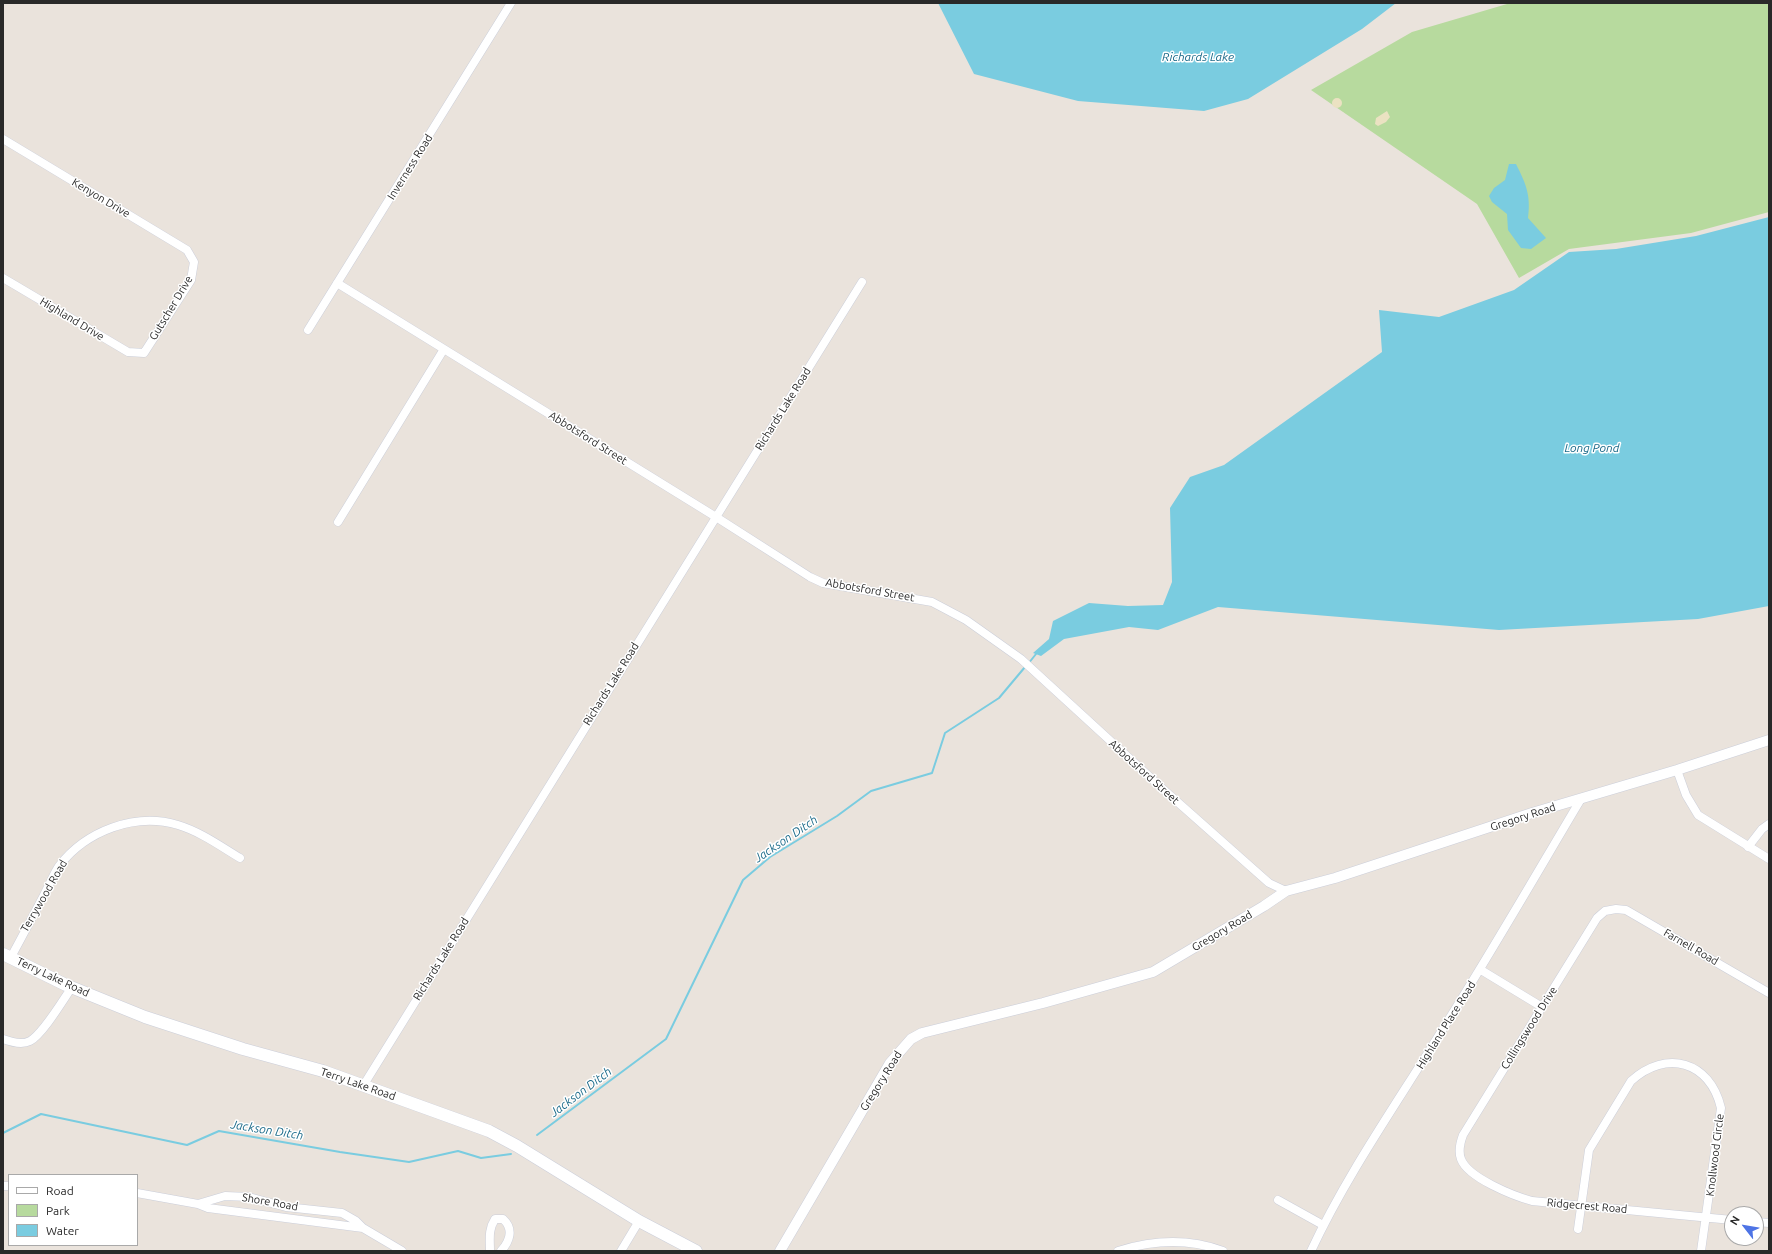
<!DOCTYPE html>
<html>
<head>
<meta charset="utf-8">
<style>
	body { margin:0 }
	#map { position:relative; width:1772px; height:1254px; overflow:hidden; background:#eae3dc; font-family:Ubuntu,sans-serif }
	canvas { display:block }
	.frame { position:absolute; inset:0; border:4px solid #292929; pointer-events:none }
	.legend { position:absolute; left:8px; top:1174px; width:130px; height:72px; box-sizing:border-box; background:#fff; border:1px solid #a9a9a9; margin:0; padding:5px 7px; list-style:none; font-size:12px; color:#292929 }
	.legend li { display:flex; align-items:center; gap:8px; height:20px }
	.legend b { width:20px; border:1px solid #a9a9a9 }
	.north { position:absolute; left:1724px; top:1206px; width:40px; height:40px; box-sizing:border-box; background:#fff; border:1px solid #a9a9a9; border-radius:50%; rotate:301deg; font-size:11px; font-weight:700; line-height:16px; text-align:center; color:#292929 }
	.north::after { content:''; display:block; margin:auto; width:14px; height:18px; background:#4e74e5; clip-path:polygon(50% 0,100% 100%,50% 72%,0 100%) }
</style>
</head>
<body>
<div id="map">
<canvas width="1772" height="1254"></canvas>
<div class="frame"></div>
<ul class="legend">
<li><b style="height:5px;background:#fff"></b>Road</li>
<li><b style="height:11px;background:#b7da9e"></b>Park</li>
<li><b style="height:11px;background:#7acce0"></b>Water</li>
</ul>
<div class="north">N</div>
</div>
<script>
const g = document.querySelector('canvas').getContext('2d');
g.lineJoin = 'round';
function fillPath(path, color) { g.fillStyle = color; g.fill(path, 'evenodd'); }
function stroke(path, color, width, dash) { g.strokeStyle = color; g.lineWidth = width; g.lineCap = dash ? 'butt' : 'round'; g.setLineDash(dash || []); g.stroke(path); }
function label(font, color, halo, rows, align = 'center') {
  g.font = font + ' Ubuntu,sans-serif'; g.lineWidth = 3; g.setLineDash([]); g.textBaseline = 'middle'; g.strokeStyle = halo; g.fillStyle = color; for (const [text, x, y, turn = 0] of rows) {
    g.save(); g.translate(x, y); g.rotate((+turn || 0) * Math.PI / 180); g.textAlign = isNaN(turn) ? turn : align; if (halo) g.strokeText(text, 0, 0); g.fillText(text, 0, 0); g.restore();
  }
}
const green = new Path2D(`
	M 1769,3 L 1769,212 L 1691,233 L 1569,249 L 1519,278 L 1477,204 L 1311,90 L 1412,32 L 1507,4 Z`);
const sand = new Path2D(`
	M1332 103a5 5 0 1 1 10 0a5 5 0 1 1-10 0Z
	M 1387,111 L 1390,117 L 1386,122 L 1378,126 L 1375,124 L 1376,118 Z`);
const water = new Path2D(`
	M 938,3 L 1396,3 L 1362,29 L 1248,99 L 1204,111 L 1078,101 L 974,74 Z
	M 1509,164 L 1516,164 C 1526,184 1531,195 1528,218 L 1546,238 L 1531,249 L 1521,248 L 1508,230 L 1507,214 L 1492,202 L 1489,196 L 1494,188 L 1505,180 Z
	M 1769,217 L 1769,606 L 1698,619 L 1499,630 L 1218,607 L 1158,630 L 1129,627 L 1064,639 L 1041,656 L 1033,653 L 1049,639 L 1053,621 L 1089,603 L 1128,606 L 1163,605 L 1172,582 L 1170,508 L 1190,477 L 1224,465 L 1382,352 L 1379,310 L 1439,317 L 1514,290 L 1569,252 L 1616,249 L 1696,236 Z`);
const stream = new Path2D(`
	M 1028,664 L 1036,654
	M 3,1133 L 41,1114 L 187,1145 L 219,1131 L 340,1152 L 409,1162 L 458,1151 L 481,1158 L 511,1154
	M 537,1135 L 666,1039 L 743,880 L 770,857 L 837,816 L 871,791 L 932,773 L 945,733 L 999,698 L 1025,667`);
const minor = new Path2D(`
	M 3,139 L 187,250 L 194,262 L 191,280 L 144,353 L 128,352 L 3,278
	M 337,283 L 716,517 L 810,577 L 823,583 L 932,602 L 966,620 L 1021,659 L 1164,790 L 1269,883 L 1286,891
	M 308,330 L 511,3
	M 338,522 L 444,349
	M 1677,770 L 1686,795 L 1698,815 L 1769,859
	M 1748,847 L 1762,829 L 1769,824
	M 11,957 C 22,937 33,916 44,895 C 49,886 53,875 59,866 C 86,831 135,812 178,825 C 201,832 220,846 240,858
	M 1481,970 L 1542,1007
	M 3,1039 C 11,1042 22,1045 30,1041 C 43,1034 63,1000 72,987
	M 363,1086 L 862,282
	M 3,1186 L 9,1186
	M 137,1193 L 198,1204 L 208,1208 L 363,1228
	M 1278,1200 L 1323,1225
	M 198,1204 L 225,1196 L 249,1197 L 286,1207 L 342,1213 L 356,1221 L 363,1228 L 402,1251
	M 1732,1220 L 1532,1201 C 1514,1196 1468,1178 1461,1159 C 1458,1151 1460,1143 1463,1135 L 1597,918 L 1605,911 L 1616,909 L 1626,910 L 1769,993
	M 1756,1222 L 1769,1223
	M 1578,1229 L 1589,1150 L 1631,1081 C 1666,1049 1710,1061 1721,1108 L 1701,1251
	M 490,1251 C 490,1239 488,1230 495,1219 L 503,1219 C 514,1229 510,1241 501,1251
	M 621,1251 L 639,1221
	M 1118,1251 C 1153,1240 1188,1238 1223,1251
	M 1311,1251 C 1346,1176 1395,1106 1439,1035 C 1488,958 1534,878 1581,799`);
const tertiary = new Path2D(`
	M 780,1251 L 890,1063 L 911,1039 L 922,1033 L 1043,1003 L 1153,972 L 1264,906 L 1286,891 L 1335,878 L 1532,813 L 1677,770 L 1769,740`);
const secondary = new Path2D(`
	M 3,954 L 66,985 L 145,1017 L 243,1049 L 323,1071 L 489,1131 L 517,1146 L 639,1221 L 696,1251`);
const streetNames = [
	["Inverness Road",410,167,-58],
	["Kenyon Drive",101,198,31],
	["Gutscher Drive",171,308,-59],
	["Highland Drive",72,319,31],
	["Richards Lake Road",783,409,-58],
	["Abbotsford Street",588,438,32],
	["Abbotsford Street",870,590,10],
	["Richards Lake Road",611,684,-58],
	["Abbotsford Street",1144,772,42],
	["Gregory Road",1523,817,-18],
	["Terrywood Road",44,896,-60],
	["Gregory Road",1222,931,-31],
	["Farnell Road",1691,947,30],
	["Richards Lake Road",441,959,-58],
	["Terry Lake Road",53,977,25],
	["Highland Place Road",1446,1025,-58],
	["Collingswood Drive",1529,1028,-58],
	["Gregory Road",881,1081,-58],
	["Terry Lake Road",358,1084,19],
	["Knollwood Circle",1715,1155,-83],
	["Shore Road",270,1202,10],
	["Ridgecrest Road",1587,1206,5]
];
const waterNames = [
	["Richards Lake",1198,57],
	["Long Pond",1592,448],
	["Jackson Ditch",786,839,-34],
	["Jackson Ditch",581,1092,-37],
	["Jackson Ditch",267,1130,9]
];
fillPath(green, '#b7da9e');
fillPath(sand, '#ebe2c2');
fillPath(water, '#7acce0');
stroke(stream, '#7acce0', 2);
stroke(minor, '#cbced9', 9);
stroke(tertiary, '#cbced9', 11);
stroke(secondary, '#cbced9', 13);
stroke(minor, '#fff', 8);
stroke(tertiary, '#fff', 10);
stroke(secondary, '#fff', 12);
label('11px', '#292929', '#fff', streetNames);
label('italic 12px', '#1c6b8a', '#fff', waterNames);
</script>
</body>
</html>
